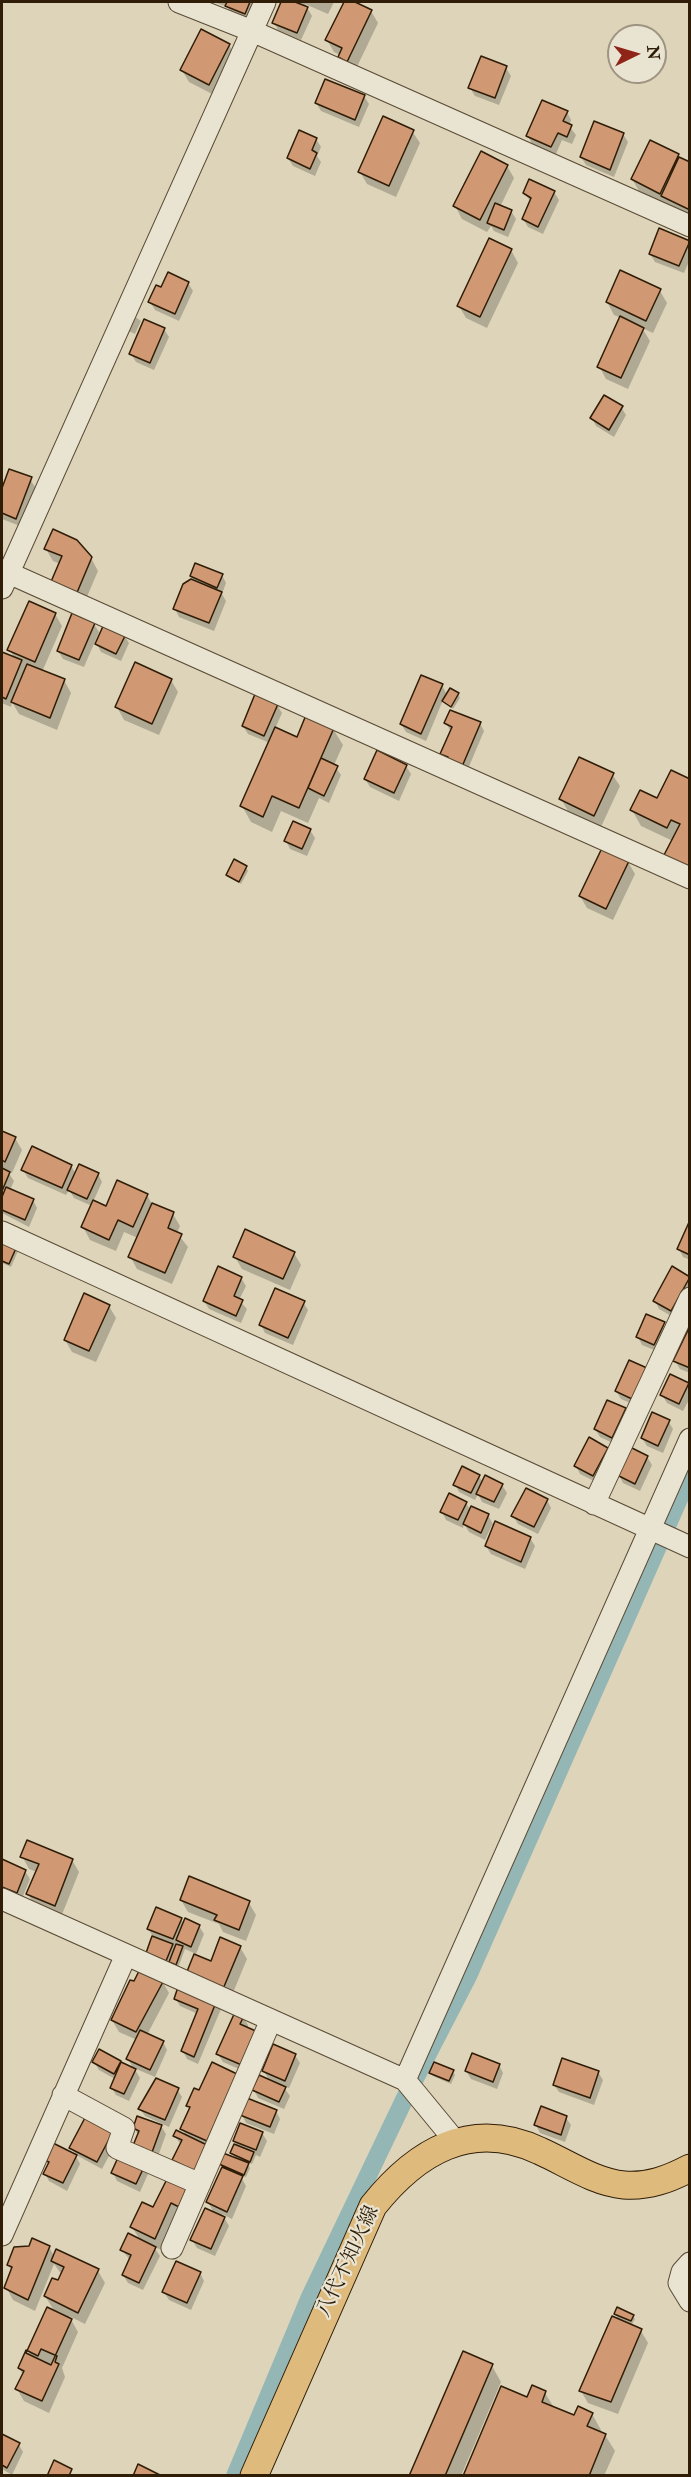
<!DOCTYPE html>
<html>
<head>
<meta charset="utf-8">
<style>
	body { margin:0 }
	#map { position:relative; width:691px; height:2477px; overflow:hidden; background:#ddd4b9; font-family:"IM FELL Double Pica",serif }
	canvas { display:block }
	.frame { position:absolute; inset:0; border:3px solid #2f1d07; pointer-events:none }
	.north { position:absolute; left:607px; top:24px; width:60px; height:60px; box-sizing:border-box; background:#e9e3d2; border:2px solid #9f9481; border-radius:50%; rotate:85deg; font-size:16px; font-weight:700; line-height:24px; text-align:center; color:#2f1d07 }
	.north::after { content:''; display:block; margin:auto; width:21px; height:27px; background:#8f2418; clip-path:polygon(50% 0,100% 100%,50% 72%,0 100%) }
</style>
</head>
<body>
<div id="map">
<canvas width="691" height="2477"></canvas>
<div class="frame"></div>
<div class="north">N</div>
</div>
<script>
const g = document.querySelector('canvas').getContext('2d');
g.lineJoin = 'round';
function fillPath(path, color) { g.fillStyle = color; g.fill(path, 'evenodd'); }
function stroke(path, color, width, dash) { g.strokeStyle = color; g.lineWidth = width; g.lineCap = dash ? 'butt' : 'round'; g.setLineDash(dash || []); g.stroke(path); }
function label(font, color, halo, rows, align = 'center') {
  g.font = font + ' "IM FELL Double Pica","Noto Serif JP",serif'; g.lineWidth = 4.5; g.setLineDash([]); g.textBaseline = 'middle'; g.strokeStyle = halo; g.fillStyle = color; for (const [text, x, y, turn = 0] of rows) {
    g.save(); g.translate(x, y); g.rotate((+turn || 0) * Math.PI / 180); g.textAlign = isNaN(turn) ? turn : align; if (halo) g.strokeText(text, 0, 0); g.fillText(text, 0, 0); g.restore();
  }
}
const shadow = new Path2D(`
	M 213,2 L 257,2 L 250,21 L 231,14 L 228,7 Z
	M 283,2 L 299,5 L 297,2 L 334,2 L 328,14 L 305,4 L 312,16 L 301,40 L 278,30 L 274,22 Z
	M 345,2 L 352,2 L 371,11 L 378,23 L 354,73 L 346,69 L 340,55 L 334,52 L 327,40 Z
	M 229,45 L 236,57 L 216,96 L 189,82 L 182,70 Z
	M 506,68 L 511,76 L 499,105 L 475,96 L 470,88 Z
	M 364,96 L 369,104 L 359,127 L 321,111 L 316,103 Z
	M 567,112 L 571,120 L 569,126 L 576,135 L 572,144 L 562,140 L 556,154 L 532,144 L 528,136 Z
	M 412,131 L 420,143 L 396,197 L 367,184 L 360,172 Z
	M 623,134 L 628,142 L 614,177 L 586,165 L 581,157 Z
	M 316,139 L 321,147 L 317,156 L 321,162 L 315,176 L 293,166 L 288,158 Z
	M 651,142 L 690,163 L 690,218 L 639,191 L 632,179 Z
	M 507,166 L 514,178 L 500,207 L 511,211 L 516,219 L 508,237 L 494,231 L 491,226 L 487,232 L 462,219 L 455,206 Z
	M 554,192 L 559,200 L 543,234 L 528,227 L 523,219 L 531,202 L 524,193 Z
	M 689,242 L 690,259 L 684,273 L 655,262 L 650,254 Z
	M 511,250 L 518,263 L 487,328 L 466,318 L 459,306 Z
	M 188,283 L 193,291 L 179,321 L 155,310 L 150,302 L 162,289 Z
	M 660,291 L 667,303 L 653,333 L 642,328 L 650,341 L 628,389 L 606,379 L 599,366 L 621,318 L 614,315 L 607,302 Z
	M 130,313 L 141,321 L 135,334 L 126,330 Z
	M 164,329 L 169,337 L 154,370 L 136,362 L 131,354 Z
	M 621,407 L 626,415 L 614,437 L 596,426 L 592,418 Z
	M 10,471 L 30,479 L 35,487 L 20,526 L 2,519 L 2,492 Z
	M 46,549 L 91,558 L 98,571 L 83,606 L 60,564 L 53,561 Z
	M 222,575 L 226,583 L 222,594 L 226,601 L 214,631 L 179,617 L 175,609 L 195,583 L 191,576 Z
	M 55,614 L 62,626 L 42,672 L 64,680 L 71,693 L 57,730 L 19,714 L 12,702 L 11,707 L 2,703 L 2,654 L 15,659 L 9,649 Z
	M 94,624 L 99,632 L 84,667 L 63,659 L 58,651 Z
	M 124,635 L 129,643 L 121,661 L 101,652 L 97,644 Z
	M 171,680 L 178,692 L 159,735 L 124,720 L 117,707 Z
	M 442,685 L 447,695 L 458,694 L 460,698 L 453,709 L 443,700 L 426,741 L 406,732 L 401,724 Z
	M 277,705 L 282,713 L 275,729 L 297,739 L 333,729 L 343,745 L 334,765 L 341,775 L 329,803 L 319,798 L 308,823 L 281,811 L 272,832 L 251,822 L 242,806 L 270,743 L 248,734 L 243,726 Z
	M 446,723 L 480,723 L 484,731 L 465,776 L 452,770 L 442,754 L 451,732 Z
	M 406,766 L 411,774 L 399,801 L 370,787 L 365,779 Z
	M 612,774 L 620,786 L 601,827 L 568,811 L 561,799 Z
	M 690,781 L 675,871 L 673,841 L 641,826 L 632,810 L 658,800 Z
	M 310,830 L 315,838 L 307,856 L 290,849 L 286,841 Z
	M 628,862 L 635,874 L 613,920 L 587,908 L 580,896 Z
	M 246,867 L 248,871 L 241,884 L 227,874 Z
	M 2,1132 L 15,1138 L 22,1150 L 12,1173 L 8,1172 L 14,1181 L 10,1190 L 33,1200 L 37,1208 L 29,1227 L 2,1213 Z
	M 71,1166 L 76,1174 L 98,1174 L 102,1182 L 93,1202 L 107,1208 L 147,1195 L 152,1204 L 173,1214 L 180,1226 L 177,1233 L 188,1247 L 172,1284 L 137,1269 L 130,1256 L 138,1238 L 124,1232 L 116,1251 L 90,1240 L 83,1227 L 92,1206 L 74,1198 L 69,1190 L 66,1195 L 28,1178 L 23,1170 Z
	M 690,1224 L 690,1260 L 683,1257 L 679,1249 Z
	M 2,1241 L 18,1251 L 11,1267 L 2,1263 Z
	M 294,1253 L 301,1265 L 290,1290 L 242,1269 L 235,1257 Z
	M 689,1277 L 690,1292 L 675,1318 L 659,1309 L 655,1301 Z
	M 241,1278 L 246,1286 L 239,1300 L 247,1309 L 241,1323 L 209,1309 L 204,1301 Z
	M 303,1302 L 308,1310 L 293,1345 L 265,1333 L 261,1325 Z
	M 109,1306 L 116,1318 L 96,1362 L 72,1352 L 65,1340 Z
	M 663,1324 L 668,1332 L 659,1352 L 642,1345 L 638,1337 Z
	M 690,1330 L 690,1373 L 680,1369 L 675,1361 Z
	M 630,1362 L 637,1406 L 621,1399 L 616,1391 Z
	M 688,1384 L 690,1398 L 683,1411 L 667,1403 L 662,1395 Z
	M 625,1409 L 629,1417 L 617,1445 L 600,1437 L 595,1429 Z
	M 668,1421 L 673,1429 L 663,1453 L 647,1446 L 642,1438 Z
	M 607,1449 L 612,1457 L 598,1483 L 580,1474 L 576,1466 Z
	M 647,1457 L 652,1465 L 640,1491 L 623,1483 L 619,1475 Z
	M 479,1476 L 483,1483 L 502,1485 L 507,1493 L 499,1509 L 482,1502 L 478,1494 L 475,1500 L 459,1492 L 455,1484 Z
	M 547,1500 L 551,1508 L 538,1534 L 518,1524 L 513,1516 Z
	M 466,1503 L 471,1511 L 488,1515 L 494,1526 L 492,1525 L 485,1540 L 469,1532 L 464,1524 L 463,1528 L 446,1520 L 442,1512 Z
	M 530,1538 L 535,1546 L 525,1569 L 491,1554 L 486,1546 Z
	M 22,1856 L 72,1860 L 79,1872 L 61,1917 L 35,1906 L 28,1894 L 37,1872 L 29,1869 Z
	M 2,1861 L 25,1871 L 30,1879 L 21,1901 L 2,1893 Z
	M 190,1878 L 249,1903 L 256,1915 L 246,1941 L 223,1932 L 219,1924 L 188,1912 L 181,1900 Z
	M 181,1919 L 184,1924 L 199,1926 L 204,1934 L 196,1954 L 185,1949 L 178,1968 L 152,1961 L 153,1937 L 148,1928 Z
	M 240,1947 L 247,1959 L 230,2000 L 211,1963 Z
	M 162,1981 L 169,1993 L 147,2035 L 163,2042 L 167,2050 L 155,2077 L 134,2068 L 140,2078 L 129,2101 L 116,2095 L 111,2087 L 115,2079 L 99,2070 L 94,2062 L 100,2051 L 134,2070 L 128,2059 L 137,2040 L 119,2032 L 112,2020 Z
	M 175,1998 L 216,2001 L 221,2009 L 198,2064 L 187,2059 L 183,2051 L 198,2014 L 180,2006 Z
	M 243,2017 L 248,2025 L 248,2073 L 223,2062 L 218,2054 Z
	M 295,2055 L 300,2063 L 289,2088 L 283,2086 L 290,2096 L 284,2109 L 258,2098 L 254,2090 L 270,2082 L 264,2071 Z
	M 499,2065 L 503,2073 L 497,2089 L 471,2079 L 466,2071 Z
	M 453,2072 L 455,2075 L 451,2084 L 433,2076 L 431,2073 Z
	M 598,2072 L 603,2080 L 594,2105 L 559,2092 L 554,2085 Z
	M 177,2089 L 182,2097 L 169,2127 L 145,2116 L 140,2109 Z
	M 195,2090 L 214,2152 L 178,2168 L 174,2160 L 181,2145 L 175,2136 L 187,2137 L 182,2129 L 190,2110 L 188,2106 Z
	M 276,2111 L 280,2119 L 274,2134 L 246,2123 L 242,2115 Z
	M 566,2118 L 571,2125 L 565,2142 L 540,2133 L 536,2125 Z
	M 161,2126 L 166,2134 L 156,2162 L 134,2128 Z
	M 262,2133 L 267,2141 L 260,2157 L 256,2155 L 252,2164 L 247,2162 L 250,2168 L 246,2177 L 240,2175 L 246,2186 L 232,2219 L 222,2214 L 229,2226 L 215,2256 L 197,2248 L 192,2240 L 214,2213 L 208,2202 L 223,2168 L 220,2164 L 236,2159 L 232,2153 L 238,2147 L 234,2141 Z
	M 119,2137 L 102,2169 L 76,2155 L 71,2147 Z
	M 76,2156 L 80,2164 L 67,2191 L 49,2181 L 45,2174 L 49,2165 L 46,2160 Z
	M 144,2166 L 148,2174 L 140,2192 L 117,2181 L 113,2173 Z
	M 187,2190 L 162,2250 L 154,2247 L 160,2256 L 143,2290 L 128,2283 L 123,2275 L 130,2260 L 122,2250 L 140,2240 L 132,2227 L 154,2209 Z
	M 49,2247 L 54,2256 L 98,2271 L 105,2283 L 85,2324 L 69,2316 L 78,2332 L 62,2368 L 65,2377 L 49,2413 L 24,2401 L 17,2389 L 23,2375 L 19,2368 L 55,2312 L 45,2296 L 62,2275 L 54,2264 L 35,2311 L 13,2300 L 6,2287 L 12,2271 L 8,2264 Z
	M 200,2273 L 204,2281 L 191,2310 L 169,2300 L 164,2292 Z
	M 615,2314 L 633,2316 L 635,2319 L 631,2326 L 641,2331 L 648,2343 L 618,2414 L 588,2403 L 581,2391 L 620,2321 Z
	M 492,2366 L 501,2382 L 461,2476 L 411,2476 Z
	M 545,2393 L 555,2409 L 574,2417 L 592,2414 L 601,2430 L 600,2433 L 605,2435 L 615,2451 L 604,2476 L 465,2476 L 528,2399 Z
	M 2,2436 L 19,2445 L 23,2452 L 12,2475 L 2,2469 Z`);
const canal = new Path2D(`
	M 235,2476 L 309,2299 L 405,2098 L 468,1976 L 690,1474`);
const building = new Path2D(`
	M 227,2 L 226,2 L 250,2 L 245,14 L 225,6 Z
	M 281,2 L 295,2 L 308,7 L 297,33 L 272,23 Z
	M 344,2 L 355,2 L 372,10 L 347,62 L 338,57 L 342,48 L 325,40 Z
	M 201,29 L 230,44 L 209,85 L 180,70 Z
	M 481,56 L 507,66 L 495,98 L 468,88 Z
	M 325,79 L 365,95 L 355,120 L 315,103 Z
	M 542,100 L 568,111 L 563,121 L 572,125 L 567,137 L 558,133 L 551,147 L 526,136 Z
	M 383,116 L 414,130 L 389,186 L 358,172 Z
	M 594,121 L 624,133 L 610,170 L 580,157 Z
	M 299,130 L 317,138 L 312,150 L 317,153 L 310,169 L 287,158 Z
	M 650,140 L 679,154 L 660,194 L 631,179 Z
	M 481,151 L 508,165 L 480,220 L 453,206 Z
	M 679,157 L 690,162 L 690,210 L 661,196 Z
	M 529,179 L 555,191 L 538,227 L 522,219 L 531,198 L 523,193 Z
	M 495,203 L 512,210 L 504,230 L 487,223 Z
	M 659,228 L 690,241 L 679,266 L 649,254 Z
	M 489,238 L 512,249 L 480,317 L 457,306 Z
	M 620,270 L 661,289 L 646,321 L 606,302 Z
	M 168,272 L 189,282 L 175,314 L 148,302 L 156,285 L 161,287 Z
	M 620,316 L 644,328 L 621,378 L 597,367 Z
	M 144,319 L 165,328 L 150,363 L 129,354 Z
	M 604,395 L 623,406 L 609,430 L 590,418 Z
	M 9,469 L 32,477 L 16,519 L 2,513 L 2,488 Z
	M 53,529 L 77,540 L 92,557 L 76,595 L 50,584 L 62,556 L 44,549 Z
	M 195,563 L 223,574 L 217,588 L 190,576 Z
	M 191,579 L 222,592 L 209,623 L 173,609 L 183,584 Z
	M 29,601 L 56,613 L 35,662 L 7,650 Z
	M 72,613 L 95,623 L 79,660 L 57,651 Z
	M 104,624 L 126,634 L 116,654 L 95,644 Z
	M 2,652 L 22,660 L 6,699 L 2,697 Z
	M 135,662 L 172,679 L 152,724 L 115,707 Z
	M 27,664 L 65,679 L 50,718 L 11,702 Z
	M 421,675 L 443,684 L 421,734 L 400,724 Z
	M 450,688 L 459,693 L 451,707 L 442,701 Z
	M 255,694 L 278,704 L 264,736 L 242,726 Z
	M 450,710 L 481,722 L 461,769 L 446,762 L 448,757 L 440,754 L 452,727 L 444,723 Z
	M 306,715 L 334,728 L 299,808 L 272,796 L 263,817 L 240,806 L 275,727 L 297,737 Z
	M 377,750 L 407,765 L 394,793 L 364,779 Z
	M 579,757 L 614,773 L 594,816 L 559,799 Z
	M 321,758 L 338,766 L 324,796 L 308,788 Z
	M 671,770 L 690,779 L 690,868 L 664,855 L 680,824 L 671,820 L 667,828 L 630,810 L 640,790 L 657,798 Z
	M 293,821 L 311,829 L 302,849 L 284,841 Z
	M 602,848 L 629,861 L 606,909 L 579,896 Z
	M 234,859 L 247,866 L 239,882 L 226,875 Z
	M 2,1131 L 16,1137 L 5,1162 L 2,1160 Z
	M 32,1146 L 72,1165 L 62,1188 L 21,1170 Z
	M 79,1164 L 99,1173 L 87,1199 L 67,1190 Z
	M 2,1168 L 10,1172 L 2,1191 Z
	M 117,1180 L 148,1194 L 133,1227 L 118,1220 L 109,1240 L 81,1227 L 93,1200 L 106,1206 Z
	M 6,1187 L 34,1199 L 25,1220 L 2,1210 L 2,1197 Z
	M 152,1203 L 174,1212 L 168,1228 L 182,1234 L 165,1273 L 128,1257 Z
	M 690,1220 L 690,1255 L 677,1249 Z
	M 245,1229 L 295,1252 L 283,1279 L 233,1257 Z
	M 2,1240 L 17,1246 L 9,1264 L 2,1261 Z
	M 218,1266 L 242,1277 L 234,1296 L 243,1300 L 236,1316 L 203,1301 Z
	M 672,1266 L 690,1277 L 671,1311 L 653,1301 Z
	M 275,1288 L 305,1301 L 288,1338 L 259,1325 Z
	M 84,1293 L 110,1305 L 89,1351 L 64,1340 Z
	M 646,1314 L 665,1322 L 654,1345 L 636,1337 Z
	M 690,1326 L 690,1368 L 673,1361 Z
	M 629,1360 L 647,1368 L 632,1399 L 615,1391 Z
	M 670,1374 L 689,1383 L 679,1404 L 660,1395 Z
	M 607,1400 L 626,1408 L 612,1438 L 594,1429 Z
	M 652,1412 L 670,1420 L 658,1446 L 641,1438 Z
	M 589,1437 L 608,1448 L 593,1476 L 574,1466 Z
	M 630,1447 L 648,1456 L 635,1484 L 617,1475 Z
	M 462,1466 L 480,1475 L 471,1493 L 453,1485 Z
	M 485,1475 L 503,1484 L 494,1502 L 476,1494 Z
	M 526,1488 L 548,1499 L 534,1527 L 511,1516 Z
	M 449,1493 L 467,1502 L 458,1520 L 440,1512 Z
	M 471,1506 L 489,1514 L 481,1533 L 463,1524 Z
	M 495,1521 L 531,1537 L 521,1562 L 485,1546 Z
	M 27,1840 L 73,1859 L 55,1906 L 26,1894 L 39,1864 L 20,1857 Z
	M 2,1859 L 26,1870 L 17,1893 L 2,1887 Z
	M 189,1876 L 250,1901 L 239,1930 L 214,1920 L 217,1915 L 180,1900 Z
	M 156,1907 L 182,1918 L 173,1939 L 147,1929 Z
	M 185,1918 L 200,1925 L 191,1947 L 176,1940 Z
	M 152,1936 L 173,1944 L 166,1961 L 146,1953 Z
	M 220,1937 L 241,1946 L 223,1989 L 186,1974 L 194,1954 L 211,1961 Z
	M 176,1944 L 183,1946 L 176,1965 L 169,1962 Z
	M 140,1969 L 164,1980 L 136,2032 L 111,2020 L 130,1980 L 134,1981 Z
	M 179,1984 L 217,2000 L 194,2057 L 181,2051 L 198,2009 L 174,1999 Z
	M 235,2012 L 244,2016 L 240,2024 L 258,2032 L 244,2066 L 216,2054 Z
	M 140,2030 L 164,2041 L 150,2070 L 126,2059 Z
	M 273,2044 L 296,2054 L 285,2081 L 262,2071 Z
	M 99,2049 L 121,2061 L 114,2074 L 92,2062 Z
	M 472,2053 L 500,2064 L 493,2082 L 465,2071 Z
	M 562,2058 L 599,2071 L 590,2098 L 553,2085 Z
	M 121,2062 L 136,2069 L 124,2094 L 110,2088 Z
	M 212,2062 L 237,2074 L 207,2141 L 180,2129 L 190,2107 L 186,2106 L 194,2088 L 199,2090 Z
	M 434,2062 L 454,2070 L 449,2081 L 429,2073 Z
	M 259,2075 L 286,2087 L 279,2102 L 252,2090 Z
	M 156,2078 L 179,2088 L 165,2120 L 138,2109 Z
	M 247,2098 L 277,2110 L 270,2127 L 240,2115 Z
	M 541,2106 L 567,2116 L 561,2135 L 534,2125 Z
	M 87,2114 L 115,2128 L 97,2162 L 69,2148 Z
	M 137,2116 L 162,2125 L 151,2155 L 132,2148 L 139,2131 L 133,2128 Z
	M 240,2123 L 263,2132 L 256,2150 L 233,2141 Z
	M 176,2130 L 209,2146 L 196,2172 L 172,2160 L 182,2140 L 173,2136 Z
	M 53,2143 L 77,2155 L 63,2183 L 43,2174 L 49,2162 L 44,2160 Z
	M 234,2144 L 254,2152 L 250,2162 L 230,2153 Z
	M 120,2153 L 145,2165 L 136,2184 L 111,2173 Z
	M 223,2153 L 249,2163 L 244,2175 L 219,2164 Z
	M 222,2167 L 243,2176 L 227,2212 L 206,2202 Z
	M 167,2179 L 188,2189 L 179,2207 L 171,2203 L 155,2239 L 130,2227 L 142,2202 L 153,2207 Z
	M 205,2208 L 225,2217 L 211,2249 L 190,2240 Z
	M 128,2233 L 156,2247 L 139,2283 L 122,2275 L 131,2255 L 120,2250 Z
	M 32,2238 L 50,2246 L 28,2300 L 4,2288 L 12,2267 L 7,2265 L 14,2247 L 29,2246 Z
	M 56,2249 L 99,2269 L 78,2313 L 44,2296 L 52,2278 L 58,2280 L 64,2267 L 51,2261 Z
	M 176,2261 L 201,2272 L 187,2303 L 162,2292 Z
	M 47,2307 L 72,2319 L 51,2365 L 26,2353 Z
	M 617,2307 L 634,2315 L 631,2321 L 614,2314 Z
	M 612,2316 L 642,2329 L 611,2402 L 579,2391 Z
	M 41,2349 L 57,2356 L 55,2362 L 59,2364 L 42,2401 L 15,2389 L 24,2371 L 18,2368 L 26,2350 L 38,2356 Z
	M 463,2351 L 493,2364 L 445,2476 L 409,2476 Z
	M 532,2385 L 546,2391 L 542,2402 L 574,2415 L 578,2406 L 593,2413 L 587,2426 L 606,2434 L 589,2476 L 463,2476 L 501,2386 L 527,2397 Z
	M 2,2434 L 20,2443 L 7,2468 L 2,2465 Z
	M 54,2460 L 72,2469 L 69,2476 L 47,2476 Z
	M 138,2464 L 162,2476 L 133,2476 Z`);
const minor = new Path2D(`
	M 179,2 L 252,31 L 690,226
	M 2,570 L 690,878
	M 2,588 L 265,2
	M 2,1232 L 690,1547
	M 594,1504 L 690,1298
	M 2,1899 L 405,2080
	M 63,2095 L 124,2128 L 117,2148 L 200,2184
	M 456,2142 L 405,2080 L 690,1439
	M 2,2235 L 126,1955
	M 172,2248 L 271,2020
	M 690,2263 L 682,2272 L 679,2283 L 690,2301`);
const major = new Path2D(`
	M 254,2476 L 373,2206 C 416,2152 471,2118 540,2151 C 567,2163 594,2182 624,2185 C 648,2187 669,2179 690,2168`);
const streetNames = [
	["八代不知火線",349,2262,-65]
];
fillPath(shadow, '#0003');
stroke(canal, '#94b7b6', 18);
fillPath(building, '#d19973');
stroke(building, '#2f1d07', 1.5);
stroke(minor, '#5a4b34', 23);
stroke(major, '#2f1d07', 29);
stroke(minor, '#e9e3d2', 21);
stroke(major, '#deba7c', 27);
label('20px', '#2f1d07', '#e9e3d2', streetNames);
</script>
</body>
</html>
